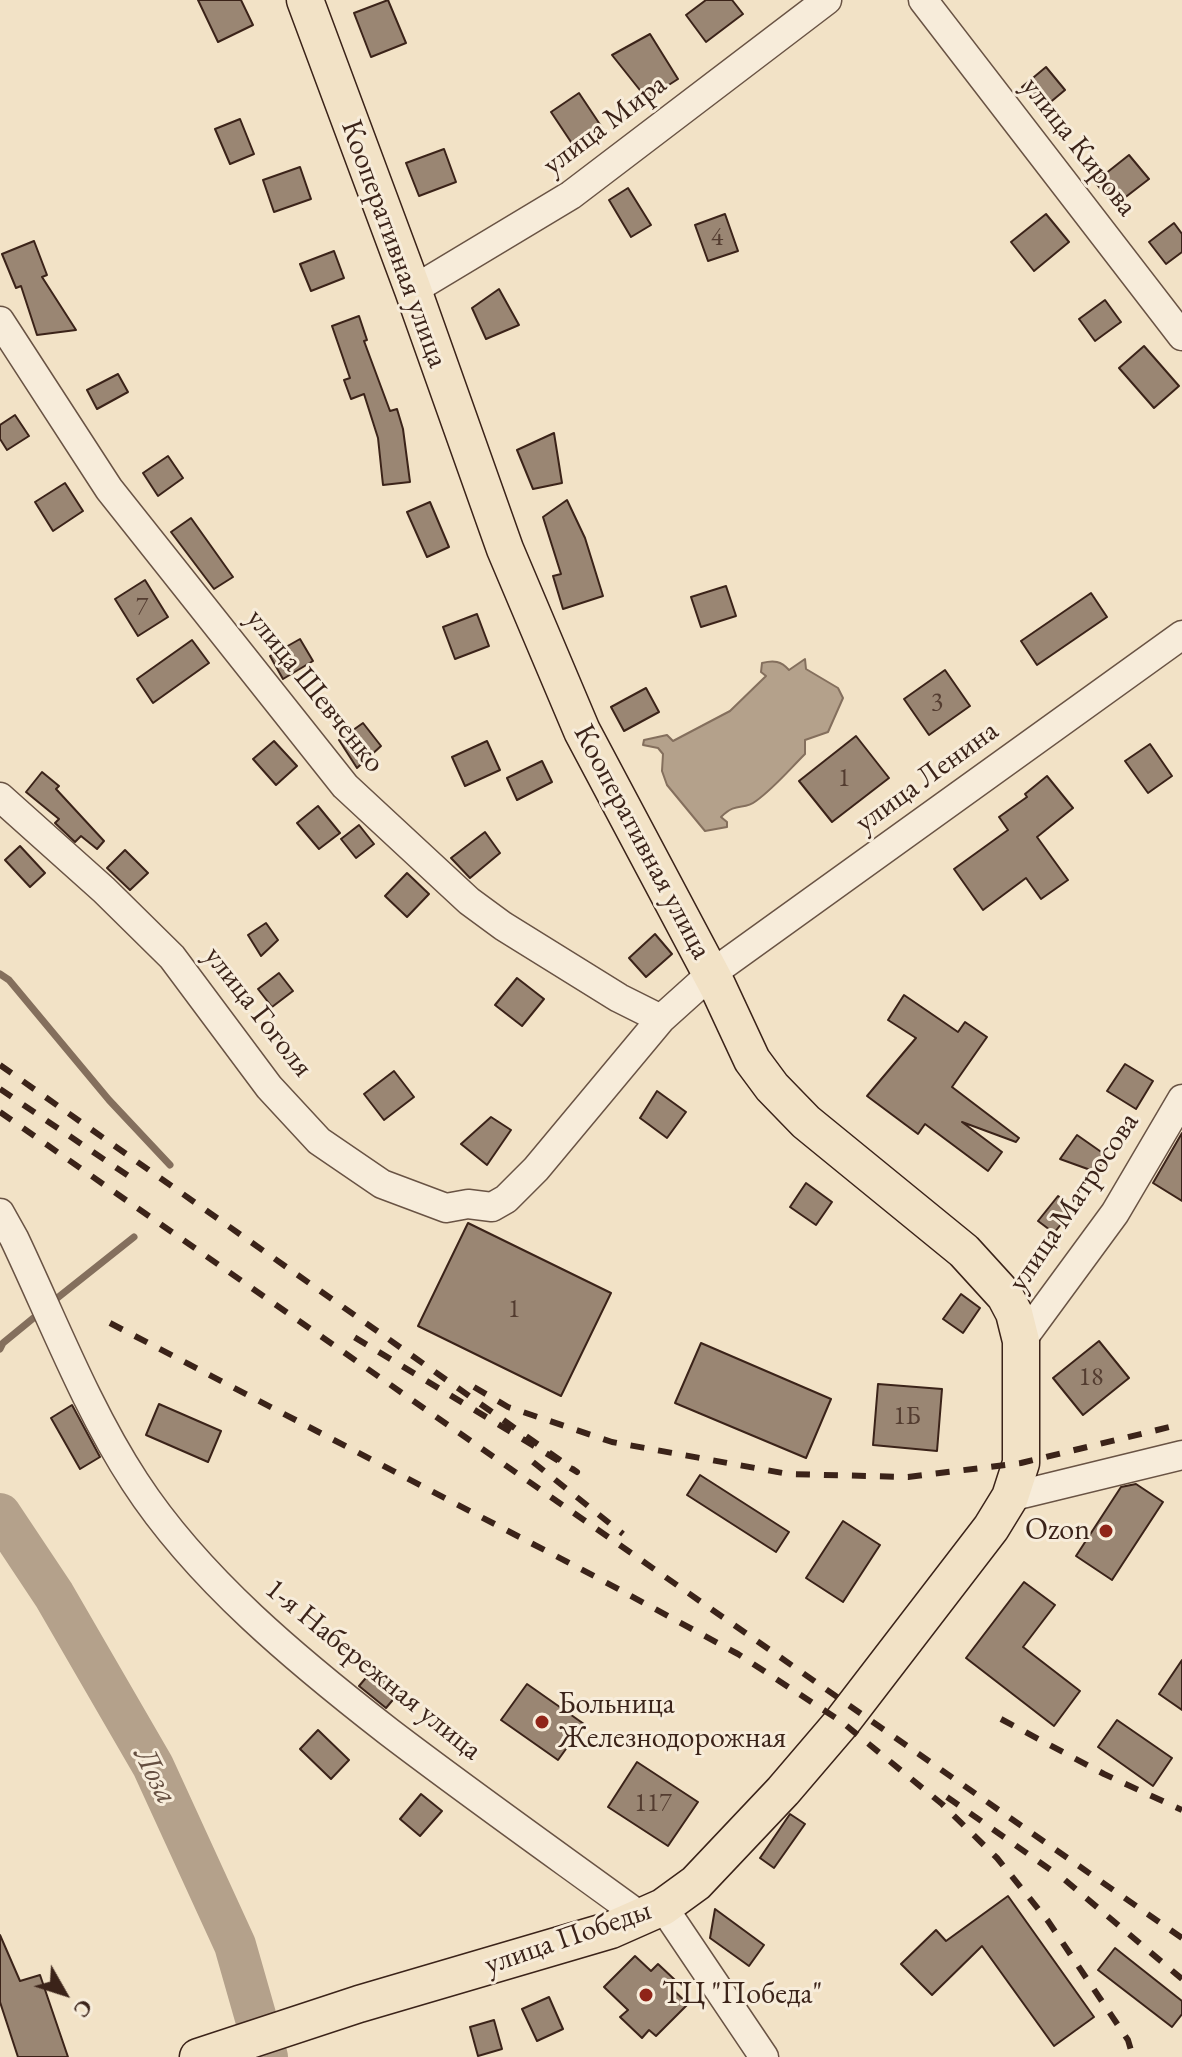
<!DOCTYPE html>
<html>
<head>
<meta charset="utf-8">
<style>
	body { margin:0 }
	#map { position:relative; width:1182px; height:2057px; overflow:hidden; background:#f2e2c6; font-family:"EB Garamond",serif }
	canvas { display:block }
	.north { position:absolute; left:24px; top:1953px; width:80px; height:80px; -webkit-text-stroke:6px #f7ecda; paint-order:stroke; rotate:129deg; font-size:22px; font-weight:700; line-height:32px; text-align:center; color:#3b2319 }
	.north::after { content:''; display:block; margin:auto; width:28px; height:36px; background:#3b2319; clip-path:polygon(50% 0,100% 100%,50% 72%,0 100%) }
</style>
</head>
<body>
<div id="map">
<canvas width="1182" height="2057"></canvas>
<div class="north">С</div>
</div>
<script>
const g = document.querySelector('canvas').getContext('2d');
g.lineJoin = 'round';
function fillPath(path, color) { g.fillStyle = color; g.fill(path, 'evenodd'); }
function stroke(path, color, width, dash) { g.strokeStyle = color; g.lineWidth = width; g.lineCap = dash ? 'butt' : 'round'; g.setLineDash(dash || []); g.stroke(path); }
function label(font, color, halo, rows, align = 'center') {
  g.font = font + ' "EB Garamond",serif'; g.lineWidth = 6; g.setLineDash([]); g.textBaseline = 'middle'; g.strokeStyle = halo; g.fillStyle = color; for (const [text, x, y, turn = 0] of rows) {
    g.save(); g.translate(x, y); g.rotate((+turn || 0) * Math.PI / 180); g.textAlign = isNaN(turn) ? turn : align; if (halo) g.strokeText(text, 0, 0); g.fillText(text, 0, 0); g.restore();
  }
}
const water = new Path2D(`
	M 805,659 L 806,669 L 838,688 L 843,698 L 828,732 L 805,740 L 805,754 C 789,770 774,788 756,801 C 743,811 737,801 721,817 L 727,822 L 727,827 L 705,831 L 667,785 L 662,771 L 663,754 L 658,748 L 643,745 L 644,740 L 667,735 L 673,741 L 730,711 L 766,676 L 761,672 L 762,663 C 774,660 781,661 789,670 Z`);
const stream = new Path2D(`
	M 0,974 L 9,980 L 109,1100 L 170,1165
	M 51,1303 L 134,1237
	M 0,1349 L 3,1343 L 42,1311`);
const river = new Path2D(`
	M 0,1514 L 54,1595 L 153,1766 L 235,1945 L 267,2057`);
const building = new Path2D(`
	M 198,0 L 241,0 L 253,25 L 218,42 Z
	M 388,0 L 406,43 L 371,57 L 354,13 Z
	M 706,0 L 732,0 L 743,14 L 706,42 L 686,15 Z
	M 650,34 L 678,79 L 647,99 L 612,55 Z
	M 1046,67 L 1065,90 L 1041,110 L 1022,87 Z
	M 579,93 L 603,129 L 575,148 L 551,112 Z
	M 240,119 L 254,154 L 230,164 L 215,129 Z
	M 444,149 L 456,182 L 419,196 L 406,163 Z
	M 1129,155 L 1149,179 L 1114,206 L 1095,182 Z
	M 300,167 L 311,199 L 274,212 L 263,180 Z
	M 628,188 L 651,225 L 631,237 L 609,200 Z
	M 725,214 L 738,251 L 708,261 L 695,225 Z
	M 1046,214 L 1069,242 L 1034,271 L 1011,242 Z
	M 1174,223 L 1182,234 L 1182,252 L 1166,264 L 1149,242 Z
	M 34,241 L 47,275 L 42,277 L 76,330 L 37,335 L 21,286 L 16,288 L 2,254 Z
	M 334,251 L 344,278 L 311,291 L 300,264 Z
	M 499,289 L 519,325 L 486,339 L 472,308 Z
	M 1105,300 L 1121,322 L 1095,341 L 1079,319 Z
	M 359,316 L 367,340 L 364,341 L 390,411 L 397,409 L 403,429 L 410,482 L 383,485 L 378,438 L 364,394 L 351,399 L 344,380 L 350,378 L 332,326 Z
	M 1144,346 L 1179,386 L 1154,408 L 1119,368 Z
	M 118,374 L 128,392 L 97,409 L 87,390 Z
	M 15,415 L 29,436 L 7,450 L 0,439 L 0,425 Z
	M 554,433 L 562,483 L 533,489 L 517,450 Z
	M 168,456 L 183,478 L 158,496 L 143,473 Z
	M 65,483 L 83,511 L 53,531 L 35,502 Z
	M 567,500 L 585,538 L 603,596 L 563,609 L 553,576 L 561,574 L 543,517 Z
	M 430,502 L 449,547 L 427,557 L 407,512 Z
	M 191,518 L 233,577 L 214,589 L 171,532 Z
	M 145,580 L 168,617 L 138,636 L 115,599 Z
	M 726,586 L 736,616 L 701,627 L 691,597 Z
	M 1091,593 L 1107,617 L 1037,665 L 1021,641 Z
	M 477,614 L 489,646 L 455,659 L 443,627 Z
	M 300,639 L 313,661 L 283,679 L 270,656 Z
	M 192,640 L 209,663 L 153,703 L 137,679 Z
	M 945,670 L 970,706 L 929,735 L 904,699 Z
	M 646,688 L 659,712 L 624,731 L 611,707 Z
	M 363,723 L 381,746 L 357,768 L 339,740 Z
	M 856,736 L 889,778 L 832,822 L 799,781 Z
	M 274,741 L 297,766 L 276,785 L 253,759 Z
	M 487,741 L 500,770 L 465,786 L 452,757 Z
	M 1150,744 L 1172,776 L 1148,793 L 1125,761 Z
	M 542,761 L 552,782 L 517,800 L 507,778 Z
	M 42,772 L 59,786 L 56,789 L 104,841 L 97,849 L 81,836 L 75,842 L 55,823 L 59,819 L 26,792 Z
	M 1047,776 L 1073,808 L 1037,837 L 1068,880 L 1041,899 L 1026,878 L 983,910 L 954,869 L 1008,830 L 999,817 L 1027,797 L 1025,794 Z
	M 318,806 L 340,833 L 319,849 L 297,823 Z
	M 359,825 L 374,844 L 356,858 L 341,839 Z
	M 485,832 L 500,853 L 470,878 L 451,858 Z
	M 20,846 L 45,873 L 30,887 L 5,860 Z
	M 125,850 L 148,873 L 130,890 L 107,868 Z
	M 407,873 L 429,894 L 407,917 L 385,896 Z
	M 266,923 L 278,940 L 261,956 L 248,935 Z
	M 655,934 L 672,954 L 646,977 L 629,958 Z
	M 279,973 L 293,991 L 272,1007 L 258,989 Z
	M 517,978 L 544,999 L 522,1026 L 495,1005 Z
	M 904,995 L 958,1032 L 965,1022 L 987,1037 L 952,1087 L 1019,1138 L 1016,1142 L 962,1122 L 1002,1152 L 988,1171 L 925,1124 L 918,1134 L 867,1096 L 916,1038 L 888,1020 Z
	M 1125,1064 L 1153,1081 L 1136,1109 L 1107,1091 Z
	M 394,1071 L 414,1097 L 384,1120 L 364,1094 Z
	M 657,1091 L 686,1112 L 667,1138 L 640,1118 Z
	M 491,1117 L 511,1130 L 487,1165 L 461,1144 Z
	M 1182,1133 L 1182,1201 L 1153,1183 Z
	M 1077,1135 L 1107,1156 L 1096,1172 L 1060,1159 Z
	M 806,1183 L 832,1202 L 816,1225 L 790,1207 Z
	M 1058,1196 L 1074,1208 L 1054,1233 L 1038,1221 Z
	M 468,1223 L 611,1293 L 561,1396 L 418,1326 Z
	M 961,1294 L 980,1308 L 963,1333 L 943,1319 Z
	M 1099,1341 L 1129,1378 L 1083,1415 L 1053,1378 Z
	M 701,1343 L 831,1399 L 806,1458 L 675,1403 Z
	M 878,1384 L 942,1389 L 937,1451 L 873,1445 Z
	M 159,1404 L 221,1431 L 208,1462 L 146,1435 Z
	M 72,1405 L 100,1457 L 80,1469 L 51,1418 Z
	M 700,1475 L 789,1532 L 776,1552 L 687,1495 Z
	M 1136,1484 L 1163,1502 L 1112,1580 L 1076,1556 L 1121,1487 Z
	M 843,1521 L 880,1545 L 843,1602 L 806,1578 Z
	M 1024,1582 L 1055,1605 L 1023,1647 L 1080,1691 L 1054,1726 L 966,1658 Z
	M 1182,1660 L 1182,1710 L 1159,1694 Z
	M 376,1666 L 402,1689 L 386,1708 L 359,1686 Z
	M 527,1684 L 584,1724 L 558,1760 L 501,1720 Z
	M 1117,1720 L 1172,1758 L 1153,1786 L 1098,1747 Z
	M 318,1730 L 349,1760 L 331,1779 L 300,1749 Z
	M 637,1762 L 698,1802 L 668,1846 L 608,1807 Z
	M 421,1794 L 442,1811 L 420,1836 L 400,1819 Z
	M 790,1814 L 805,1824 L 774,1868 L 760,1858 Z
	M 1008,1896 L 1094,2017 L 1054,2046 L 982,1946 L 932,1995 L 901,1964 L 936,1930 L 946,1941 Z
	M 715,1909 L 764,1945 L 749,1966 L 710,1938 Z
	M 0,1935 L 20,1981 L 40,1975 L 68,2057 L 18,2057 L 0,2002 Z
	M 1115,1948 L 1182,2001 L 1182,2014 L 1172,2027 L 1098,1970 Z
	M 635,1956 L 651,1971 L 658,1964 L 675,1980 L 669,1986 L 688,2004 L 656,2036 L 649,2030 L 642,2038 L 620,2017 L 628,2010 L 604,1987 Z
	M 549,1997 L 563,2029 L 537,2041 L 522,2009 Z
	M 494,2020 L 502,2049 L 478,2056 L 470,2027 Z`);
const minor = new Path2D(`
	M 923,0 L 1182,336
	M 413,290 L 571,195 L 827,0
	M 0,321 L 109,489 L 345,786 L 469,901 L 503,926 L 619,998 L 661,1019
	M 0,797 L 104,890 L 172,957 L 269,1087 L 319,1141 L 382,1184 L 446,1208 L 468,1204 L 492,1207 L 506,1199 L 536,1169 L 661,1019 L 711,974 L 1182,635
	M 0,1213 L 14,1238 C 52,1318 87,1409 135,1482 C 198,1579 299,1662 389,1732 C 473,1796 558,1856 643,1918
	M 1021,1341 L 1115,1213 L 1182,1099
	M 1010,1497 L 1182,1455
	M 663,1907 L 764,2057`);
const major = new Path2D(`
	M 198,2057 L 359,2004 L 611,1930 L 663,1907 L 696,1883 L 783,1791 L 842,1722 L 991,1528 L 1010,1497 L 1021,1463 L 1021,1341 L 1014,1313 L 1005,1296 L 964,1251 L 806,1122 L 772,1087 L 752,1060 L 718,987 L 582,731 L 505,549 L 413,290 L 305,0`);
const rail = new Path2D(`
	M 0,1065 L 577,1472 L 354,1337
	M 0,1089 L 130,1177
	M 0,1112 L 1182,1938
	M 110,1323 L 596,1577 L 738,1654 L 842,1722 L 942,1804 L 997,1858 L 1048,1921 L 1128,2040 L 1133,2057
	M 474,1387 L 508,1407 L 612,1442 L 788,1474 L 908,1477 L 1021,1463 L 1182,1424
	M 533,1462 L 623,1534
	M 1001,1719 L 1104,1774 L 1182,1810
	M 947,1797 L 1055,1873
	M 1065,1880 L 1182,1979`);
const markers = [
	[1106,1531,8,"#8f2418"],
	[542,1722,8,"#8f2418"],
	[646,1995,8,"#8f2418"]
];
const numberNames = [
	["4",717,238],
	["7",142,608],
	["3",937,703],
	["1",844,779],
	["1",514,1310],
	["18",1091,1378],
	["1Б",907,1417],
	["117",653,1804]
];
const streetNames = [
	["улица Мира",605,125,-37],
	["улица Кирова",1079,147,52],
	["Кооперативная улица",394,244,70],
	["улица Шевченко",315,691,51],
	["улица Ленина",927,777,-36],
	["Кооперативная улица",642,842,62],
	["улица Гоголя",258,1012,52],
	["улица Матросова",1074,1202,-56],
	["1-я Набережная улица",373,1670,39],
	["улица Победы",568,1938,-19]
];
const poiNames = [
	["Ozon",1090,1531,"right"],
	["Больница",558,1705],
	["Железнодорожная",558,1739],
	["ТЦ \"Победа\"",662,1995]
];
const waterNames = [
	["Лоза",155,1776,63]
];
fillPath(water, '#b4a18b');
stroke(water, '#846f5d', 2);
stroke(stream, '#846f5d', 7);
stroke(river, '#b4a18b', 42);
fillPath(building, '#9a8673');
stroke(building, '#3b2319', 2);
stroke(minor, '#695344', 31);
stroke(major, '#3b2319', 39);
stroke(minor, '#f7ecda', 28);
stroke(major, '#f2e2c6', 36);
stroke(rail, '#3b2319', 6, [14, 14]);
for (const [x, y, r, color] of markers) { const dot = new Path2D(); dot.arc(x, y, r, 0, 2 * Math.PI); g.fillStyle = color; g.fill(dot); stroke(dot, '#f7ecda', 3); }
label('26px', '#533c30', null, numberNames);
label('30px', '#3b2319', '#f7ecda', streetNames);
label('30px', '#3b2319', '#f7ecda', poiNames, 'left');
label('italic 32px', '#654f41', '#f7ecda', waterNames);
</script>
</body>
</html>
